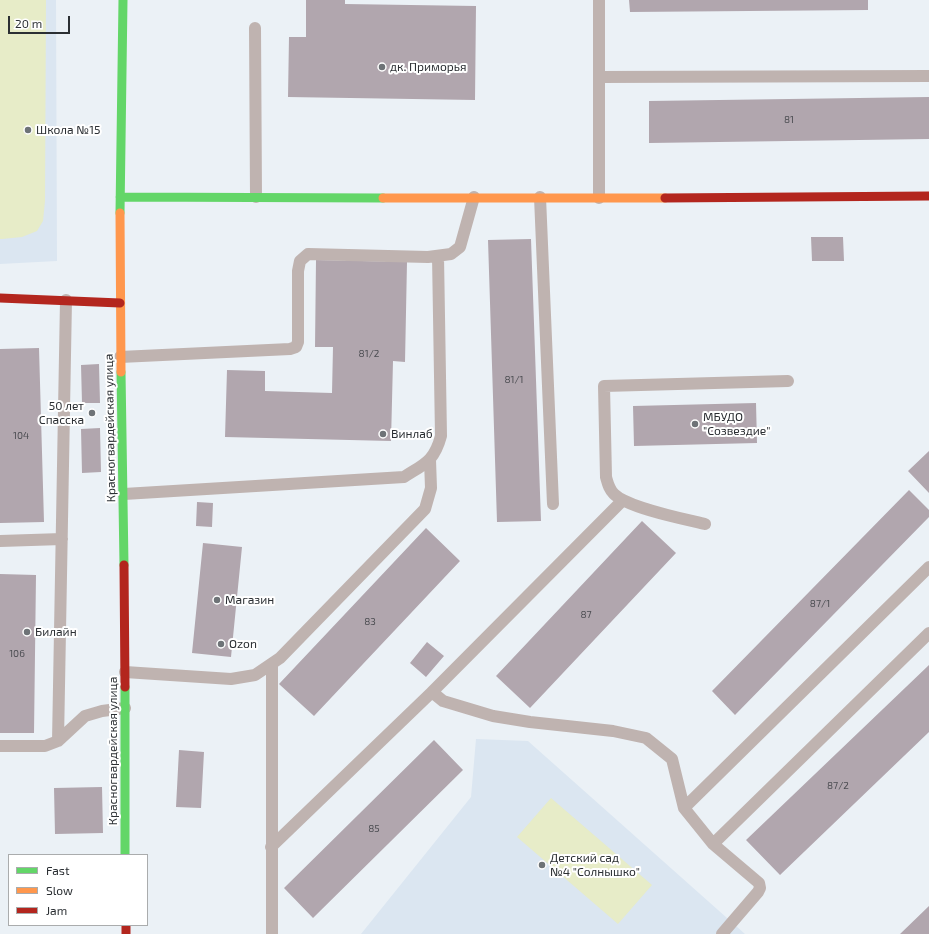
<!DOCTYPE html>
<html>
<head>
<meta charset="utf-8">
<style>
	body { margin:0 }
	#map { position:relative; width:929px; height:934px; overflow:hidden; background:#ebf1f6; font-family:"Exo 2",sans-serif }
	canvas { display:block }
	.legend { position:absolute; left:8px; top:854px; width:140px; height:72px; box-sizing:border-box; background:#fff; border:1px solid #aaacad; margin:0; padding:5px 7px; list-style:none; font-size:12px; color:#2b2f33 }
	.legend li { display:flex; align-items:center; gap:8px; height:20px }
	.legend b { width:20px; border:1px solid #aaacad }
	.scale { position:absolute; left:8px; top:16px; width:62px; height:18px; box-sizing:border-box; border:2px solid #2b2f33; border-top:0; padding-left:5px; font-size:12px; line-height:14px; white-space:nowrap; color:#2b2f33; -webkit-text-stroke:3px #fff; paint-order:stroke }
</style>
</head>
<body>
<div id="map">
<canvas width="929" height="934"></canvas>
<ul class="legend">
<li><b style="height:5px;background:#63d668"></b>Fast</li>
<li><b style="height:5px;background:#ff974d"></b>Slow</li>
<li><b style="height:5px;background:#b3261e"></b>Jam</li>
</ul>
<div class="scale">20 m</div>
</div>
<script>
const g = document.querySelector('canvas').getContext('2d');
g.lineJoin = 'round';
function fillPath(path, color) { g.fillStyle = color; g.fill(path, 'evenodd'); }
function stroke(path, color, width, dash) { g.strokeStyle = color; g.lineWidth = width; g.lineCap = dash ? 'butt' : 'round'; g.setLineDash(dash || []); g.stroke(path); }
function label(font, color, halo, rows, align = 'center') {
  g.font = font + ' "Exo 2",sans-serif'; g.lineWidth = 4; g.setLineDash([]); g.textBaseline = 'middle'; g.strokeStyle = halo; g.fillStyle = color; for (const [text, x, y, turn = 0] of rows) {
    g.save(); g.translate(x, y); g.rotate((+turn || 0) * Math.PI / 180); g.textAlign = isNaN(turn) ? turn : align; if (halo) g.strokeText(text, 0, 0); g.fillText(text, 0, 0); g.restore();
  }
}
const built = new Path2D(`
	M 0,0 L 56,0 L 57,261 L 0,264 Z
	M 476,739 L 528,741 L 745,934 L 361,934 L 471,797 Z`);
const green = new Path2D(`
	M 0,0 L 46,0 L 45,201 L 43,221 L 37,231 L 22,237 L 2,239 L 0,239 Z
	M 551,798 L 652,885 L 618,924 L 517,837 Z`);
const building = new Path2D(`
	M 306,0 L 345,0 L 345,4 L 476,6 L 475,100 L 288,97 L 289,37 L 306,37 Z
	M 629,0 L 868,0 L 868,10 L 630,12 Z
	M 929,97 L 929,139 L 649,143 L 649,101 Z
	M 811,237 L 843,237 L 844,261 L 812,261 Z
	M 531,239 L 541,521 L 497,522 L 488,240 Z
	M 316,260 L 407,262 L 405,362 L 393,361 L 391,441 L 225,437 L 227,370 L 265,371 L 265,391 L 332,393 L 333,347 L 315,347 Z
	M 39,348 L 44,522 L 0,523 L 0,349 Z
	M 99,364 L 100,403 L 82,403 L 81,365 Z
	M 756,403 L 757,443 L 634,446 L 633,406 Z
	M 100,428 L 101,472 L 82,473 L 81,429 Z
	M 929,451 L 929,493 L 908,471 Z
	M 909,490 L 929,510 L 929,517 L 735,715 L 712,691 Z
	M 197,502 L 213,503 L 212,527 L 196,526 Z
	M 642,521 L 676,553 L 530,708 L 496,676 Z
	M 426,528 L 460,561 L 314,716 L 279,684 Z
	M 203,543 L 242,547 L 231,657 L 192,653 Z
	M 0,574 L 36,575 L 34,733 L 0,733 Z
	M 427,642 L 444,656 L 426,677 L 410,663 Z
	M 929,665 L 929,732 L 780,875 L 746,840 Z
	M 434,740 L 463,770 L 313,918 L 284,888 Z
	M 179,750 L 204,752 L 201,808 L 176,807 Z
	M 102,787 L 103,833 L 55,834 L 54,788 Z
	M 929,906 L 929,934 L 900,934 Z`);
const lane = new Path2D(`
	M 255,28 L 256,197
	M 599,77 L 929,76
	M 540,197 L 553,504
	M 599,198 L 599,0
	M 120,357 L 290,349 L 296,347 L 298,342 L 298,271 L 300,261 L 308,254 L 428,257 L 451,254 L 460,247 L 474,197
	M 124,494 L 404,477 C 424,464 434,462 441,436 L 438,256
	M 705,524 C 684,519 628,508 614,494 C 609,489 608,484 606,477 L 604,386 L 788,381
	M 0,541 L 62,539
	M 272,664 L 272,934
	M 125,672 L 231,679 L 255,675 L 280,658 L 425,509 L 431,488 L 430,460
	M 432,692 L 623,500
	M 58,741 L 66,300
	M 0,746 L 45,746 L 58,741 L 85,716 L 102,711 L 125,708
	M 684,808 L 929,567
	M 713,844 L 929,633
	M 271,847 L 432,692 L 443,701 L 493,716 L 530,722 L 613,731 L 646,738 L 672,759 L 684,808 L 713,844 L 759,883 L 760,888 L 758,892 L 722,934`);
const fast = new Path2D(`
	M 120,197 L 383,198
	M 120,213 L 123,0
	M 121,372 L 124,565
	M 125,687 L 125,855`);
const slow = new Path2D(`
	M 383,198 L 665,198
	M 120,213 L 121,372`);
const jam = new Path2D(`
	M 665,198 L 929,196
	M 0,298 L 120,303
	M 124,565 L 125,687
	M 126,925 L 126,934`);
const markers = [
	[382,67,4,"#6e7377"],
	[28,130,4,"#6e7377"],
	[92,413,4,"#6e7377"],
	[695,424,4,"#6e7377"],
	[383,434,4,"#6e7377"],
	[217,600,4,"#6e7377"],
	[27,632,4,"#6e7377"],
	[221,644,4,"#6e7377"],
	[542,865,4,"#6e7377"]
];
const numberNames = [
	["81",789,120],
	["81/2",369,354],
	["81/1",514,380],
	["104",21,436],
	["87/1",820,604],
	["87",586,615],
	["83",370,622],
	["106",17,654],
	["87/2",838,786],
	["85",374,829]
];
const poiNames = [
	["дк. Приморья",390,67],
	["Школа №15",36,130],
	["50 лет",84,406,"right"],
	["Спасска",84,420,"right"],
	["МБУДО",703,417],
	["\"Созвездие\"",703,431],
	["Винлаб",391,434],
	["Магазин",225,600],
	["Билайн",35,632],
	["Ozon",229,644],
	["Детский сад",550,858],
	["№4 \"Солнышко\"",550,872]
];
const streetNames = [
	["Красногвардейская улица",110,428,-91],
	["Красногвардейская улица",113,751,-90]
];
fillPath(built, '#dbe6f1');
fillPath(green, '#e7ecc8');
fillPath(building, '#b1a6ae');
stroke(lane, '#bfb3b0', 12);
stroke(fast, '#63d668', 9);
stroke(slow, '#ff974d', 9);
stroke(jam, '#b3261e', 9);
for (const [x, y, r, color] of markers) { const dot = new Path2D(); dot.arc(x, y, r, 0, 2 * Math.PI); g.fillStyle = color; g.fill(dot); stroke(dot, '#fff', 1.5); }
label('10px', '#4c4d52', null, numberNames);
label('12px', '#2b2f33', '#fff', poiNames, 'left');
label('12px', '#2b2f33', '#fff', streetNames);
</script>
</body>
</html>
